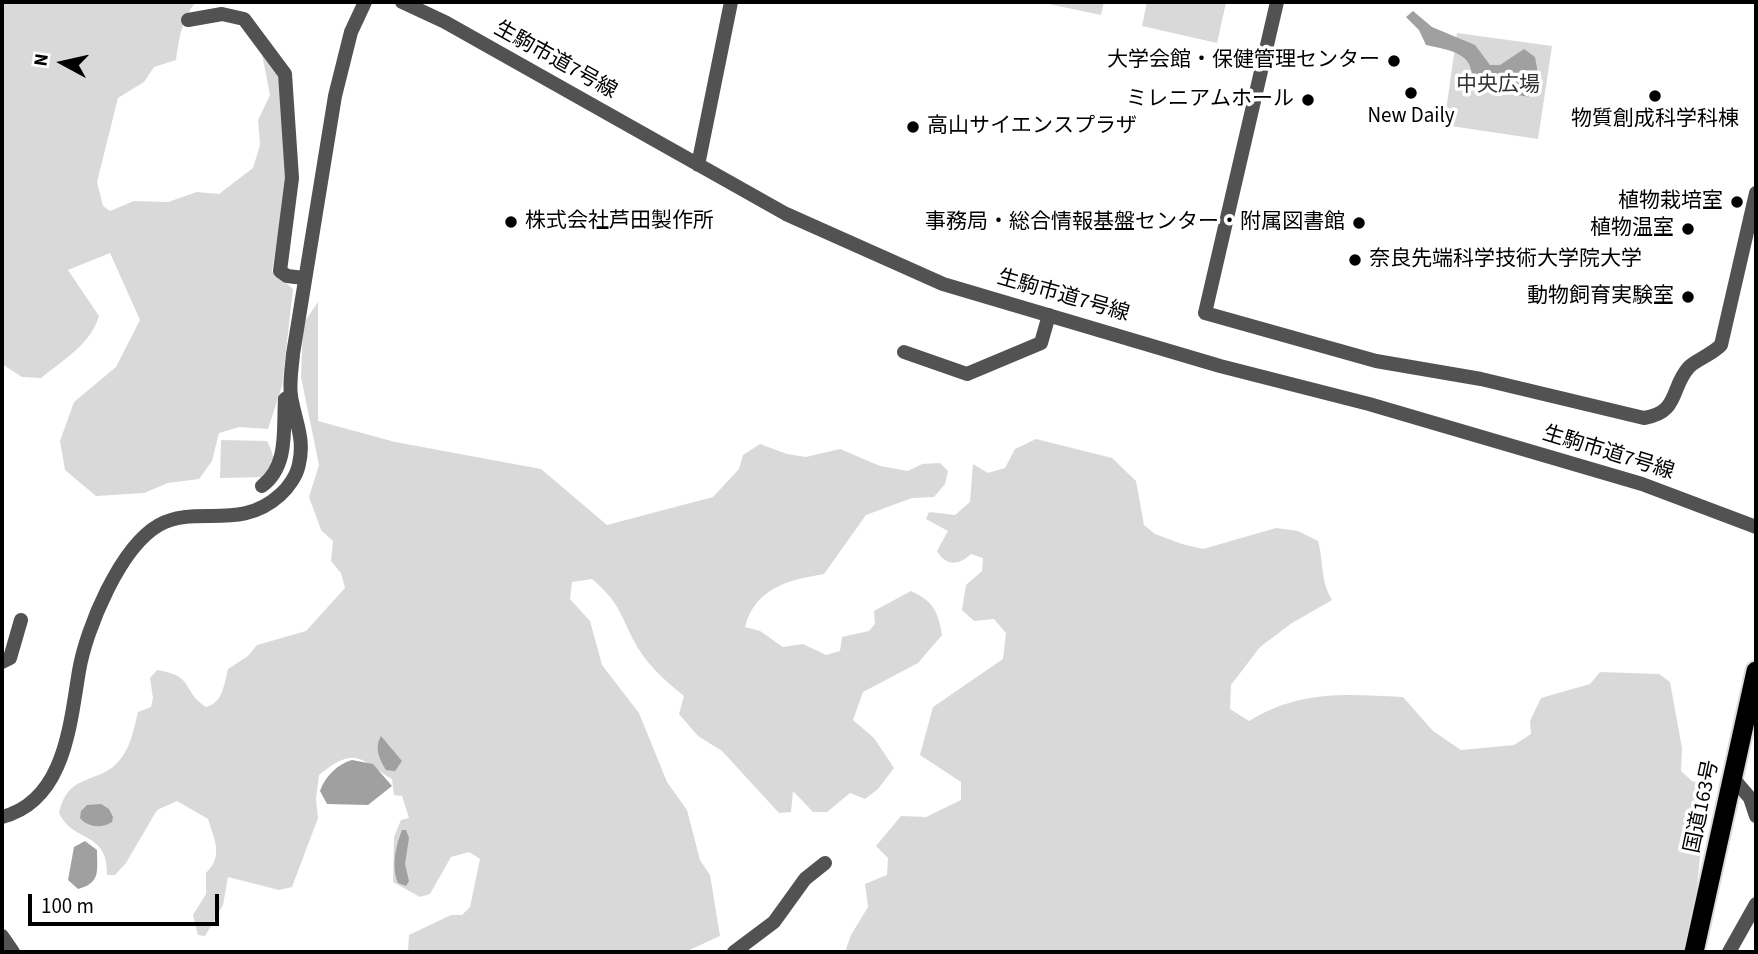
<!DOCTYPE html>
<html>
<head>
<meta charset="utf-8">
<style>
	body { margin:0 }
	#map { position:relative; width:1758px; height:954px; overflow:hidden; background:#fff; font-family:"Source Sans 3",sans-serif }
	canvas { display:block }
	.frame { position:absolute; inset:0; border:4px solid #000; pointer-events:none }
	.north { position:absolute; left:28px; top:28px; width:70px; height:70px; -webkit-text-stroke:5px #fff; paint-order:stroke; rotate:278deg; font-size:19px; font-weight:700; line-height:28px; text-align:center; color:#000 }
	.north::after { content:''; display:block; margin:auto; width:24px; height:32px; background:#000; clip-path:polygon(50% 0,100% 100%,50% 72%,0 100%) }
	.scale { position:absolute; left:28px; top:894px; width:191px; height:32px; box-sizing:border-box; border:4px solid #000; border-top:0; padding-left:9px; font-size:21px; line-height:24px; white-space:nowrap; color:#000; -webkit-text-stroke:5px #fff; paint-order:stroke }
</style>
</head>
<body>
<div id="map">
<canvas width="1758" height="954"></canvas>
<div class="frame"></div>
<div class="north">N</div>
<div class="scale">100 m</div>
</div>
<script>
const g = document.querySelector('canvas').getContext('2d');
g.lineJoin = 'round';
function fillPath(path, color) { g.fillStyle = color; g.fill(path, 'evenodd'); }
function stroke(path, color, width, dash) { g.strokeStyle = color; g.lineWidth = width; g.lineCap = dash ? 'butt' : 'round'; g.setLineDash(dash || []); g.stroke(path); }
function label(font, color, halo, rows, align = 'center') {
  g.font = font + ' "Source Sans 3","Noto Sans JP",sans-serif'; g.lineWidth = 7; g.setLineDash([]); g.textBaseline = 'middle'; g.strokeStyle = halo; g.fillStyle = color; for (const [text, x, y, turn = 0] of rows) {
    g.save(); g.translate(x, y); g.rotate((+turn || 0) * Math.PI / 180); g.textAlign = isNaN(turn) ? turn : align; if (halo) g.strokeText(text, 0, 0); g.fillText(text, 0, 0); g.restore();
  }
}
const green = new Path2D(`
	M 2,2 L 196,2 C 182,18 179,39 176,60 L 154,67 L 144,82 L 118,98 L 97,182 L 103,206 L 110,211 L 134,201 L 168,202 L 197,192 L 219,194 L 253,168 L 260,145 L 258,120 L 270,95 L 261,49 L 282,82 L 287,177 L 272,271 L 293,289 L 282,386 L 268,429 L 239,427 L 219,433 L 212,461 L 199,479 L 168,483 L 144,493 L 96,496 L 65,470 L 60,441 L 74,402 L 116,367 L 140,320 L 110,253 L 68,270 L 99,316 C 91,344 63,360 41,378 L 22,377 L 2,364 Z
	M 1039,2 L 1104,2 L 1101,15 Z
	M 1147,2 L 1226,3 L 1217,43 L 1142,26 Z
	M 1457,33 L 1552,46 L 1538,139 L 1444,125 Z
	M 318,302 L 318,421 L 395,442 L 541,469 L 607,525 L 713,497 L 739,469 L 743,455 L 760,444 L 787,454 L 806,457 L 840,449 L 880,466 L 908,471 L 922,464 L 940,463 L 948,471 L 945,484 L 934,497 L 912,498 L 866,515 L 824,574 C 788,580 755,588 745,627 L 760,631 L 783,647 L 803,644 L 826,655 L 840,651 L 842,637 L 869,631 L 875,624 L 874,611 L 911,591 C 933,601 938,611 942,635 L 918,663 L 863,692 L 853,720 L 874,738 L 894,768 L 878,789 L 865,799 L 850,793 L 827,812 L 813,812 L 793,791 L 791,812 L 779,813 L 722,751 L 698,736 L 679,714 L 684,696 C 667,682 650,668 638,648 C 619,615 623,606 592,579 L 572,582 L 570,599 L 590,621 L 602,665 L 639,713 L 667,782 L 687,810 L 700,860 L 710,875 L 720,936 L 685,952 L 408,952 L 409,935 L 451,915 L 462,915 L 470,907 L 480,859 L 469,852 L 451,857 L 430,894 L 420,897 L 393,882 L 394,837 L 401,820 L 409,818 L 402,796 L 394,795 L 392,779 C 359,759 356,745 319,775 L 316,799 L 318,818 L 292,887 L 279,890 L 228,877 L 223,905 L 205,936 L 198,935 L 193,915 L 206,894 L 206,873 C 224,856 214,839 208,819 L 177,801 L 157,810 L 126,863 L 115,875 L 107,875 C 108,830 74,844 59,813 C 67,775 94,783 114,766 C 130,752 133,732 138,712 L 151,707 L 153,698 L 150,678 L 157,670 C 196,676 181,691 206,707 C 223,703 224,684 228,669 L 248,656 L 257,645 L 306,631 L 345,588 L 341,573 L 331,561 L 333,541 L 321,530 L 309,497 L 319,465 L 301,377 L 303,324 Z
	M 1036,439 L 1112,458 L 1136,481 L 1144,525 L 1155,534 L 1182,544 L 1203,549 L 1276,528 L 1298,531 L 1318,541 C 1324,562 1320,580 1332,600 L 1292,623 L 1260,647 L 1231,685 L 1230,709 L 1249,721 C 1300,690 1345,694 1403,697 L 1433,731 L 1461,750 L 1514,745 L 1531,734 L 1530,721 L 1541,698 L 1590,684 L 1600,672 L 1659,674 L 1670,682 L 1682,748 L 1681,771 L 1692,781 L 1703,784 C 1709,798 1701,807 1701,821 C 1702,866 1694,908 1686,952 L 845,952 L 851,935 L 868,907 L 865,884 L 887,875 L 888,858 L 876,846 L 901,816 L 926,817 L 961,800 L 961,782 L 920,755 L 933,707 L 1003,659 L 1006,633 L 994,619 L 974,621 L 962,610 L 966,585 L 982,571 L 983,558 L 971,554 C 958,566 946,566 937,551 L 948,531 L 926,519 L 929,512 L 955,515 L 970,502 L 973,464 L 988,473 L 1005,468 L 1015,449 Z
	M 221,440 L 267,441 C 274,454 276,464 269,477 L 220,478 Z`);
const water = new Path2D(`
	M 1413,11 L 1432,27 L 1475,45 L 1490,65 L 1500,65 L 1524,49 L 1535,57 L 1539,79 L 1536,94 C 1519,102 1504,86 1483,89 C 1471,81 1474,75 1469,64 C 1463,51 1439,48 1426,45 L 1419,30 L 1406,17 Z
	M 381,736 L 402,761 L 395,771 L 386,770 C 379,759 374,747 381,736 Z
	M 352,760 L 373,764 L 392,786 L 368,805 L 327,804 L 320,791 C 325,776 338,764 352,760 Z
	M 101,804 L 109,809 L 113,817 L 112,822 C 102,829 87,827 80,818 L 81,811 L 87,805 Z
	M 402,830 L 406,830 L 409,838 L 405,864 L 409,881 L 406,886 L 398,883 C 391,867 396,845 402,830 Z
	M 85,841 L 97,850 C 97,871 101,883 78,889 L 68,880 L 74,847 Z`);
const minor = new Path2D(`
	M 1277,2 L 1205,313 L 1376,361 L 1481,379 L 1644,418 C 1680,412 1670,388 1689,367 C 1696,360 1711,355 1721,345 L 1756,193
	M 188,20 L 222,14 L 244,19 L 285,74 L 292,178 L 280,271 L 287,276 L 304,278
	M 262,486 C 289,466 283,429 285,399 L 291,395
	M 2,662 L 10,658 L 21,620
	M 1732,777 L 1750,798 L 1756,816
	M 2,817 C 65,801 70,724 79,671 C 86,629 120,547 159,525 C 197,504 239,532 280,495 C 289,487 297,475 299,464 C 305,438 295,421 291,396 C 289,383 292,367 293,354 L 335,96 L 351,32 L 365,2
	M 2,936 L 13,952
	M 734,952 L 774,922 L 805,879 L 825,863
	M 1729,952 L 1756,904`);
const tertiary = new Path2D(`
	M 402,2 L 445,22 L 786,214 L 943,284 L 1220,366 L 1369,404 L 1642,484 L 1756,527
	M 698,165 L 731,2
	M 904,352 L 967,374 L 1041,343 L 1049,315`);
const trunk = new Path2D(`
	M 1694,952 L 1756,671`);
const markers = [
	[1394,61,7,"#000"],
	[1411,93,7,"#000"],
	[1655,96,7,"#000"],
	[1308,100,7,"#000"],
	[913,127,7,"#000"],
	[1737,202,7,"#000"],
	[511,222,7,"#000"],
	[1359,223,7,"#000"],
	[1688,229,7,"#000"],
	[1355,260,7,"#000"],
	[1688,297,7,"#000"]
];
const streetNames = [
	["生駒市道7号線",555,61,29],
	["生駒市道7号線",1063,297,16],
	["生駒市道7号線",1608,454,17],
	["国道163号",1703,807,-78]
];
const poiNames = [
	["大学会館・保健管理センター",1380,61],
	["ミレニアムホール",1294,100],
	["New Daily",1411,117,"center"],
	["物質創成科学科棟",1655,120,"center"],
	["高山サイエンスプラザ",927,127,"left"],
	["植物栽培室",1723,202],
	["株式会社芦田製作所",525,222,"left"],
	["事務局・総合情報基盤センター・附属図書館",1345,223],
	["植物温室",1674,229],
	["奈良先端科学技術大学院大学",1369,260,"left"],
	["動物飼育実験室",1674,297]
];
const parkNames = [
	["中央広場",1498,86]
];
fillPath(green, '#d9d9d9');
fillPath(water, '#a0a0a0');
stroke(trunk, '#dbdbdb', 23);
stroke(minor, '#525252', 14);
stroke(tertiary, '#525252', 14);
stroke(trunk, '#000', 19);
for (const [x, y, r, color] of markers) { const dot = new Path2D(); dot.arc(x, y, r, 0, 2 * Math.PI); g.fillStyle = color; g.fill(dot); stroke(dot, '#fff', 2.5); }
label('21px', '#000', '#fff', streetNames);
label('21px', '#000', '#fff', poiNames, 'right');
label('21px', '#303030', '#fff', parkNames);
</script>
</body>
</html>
